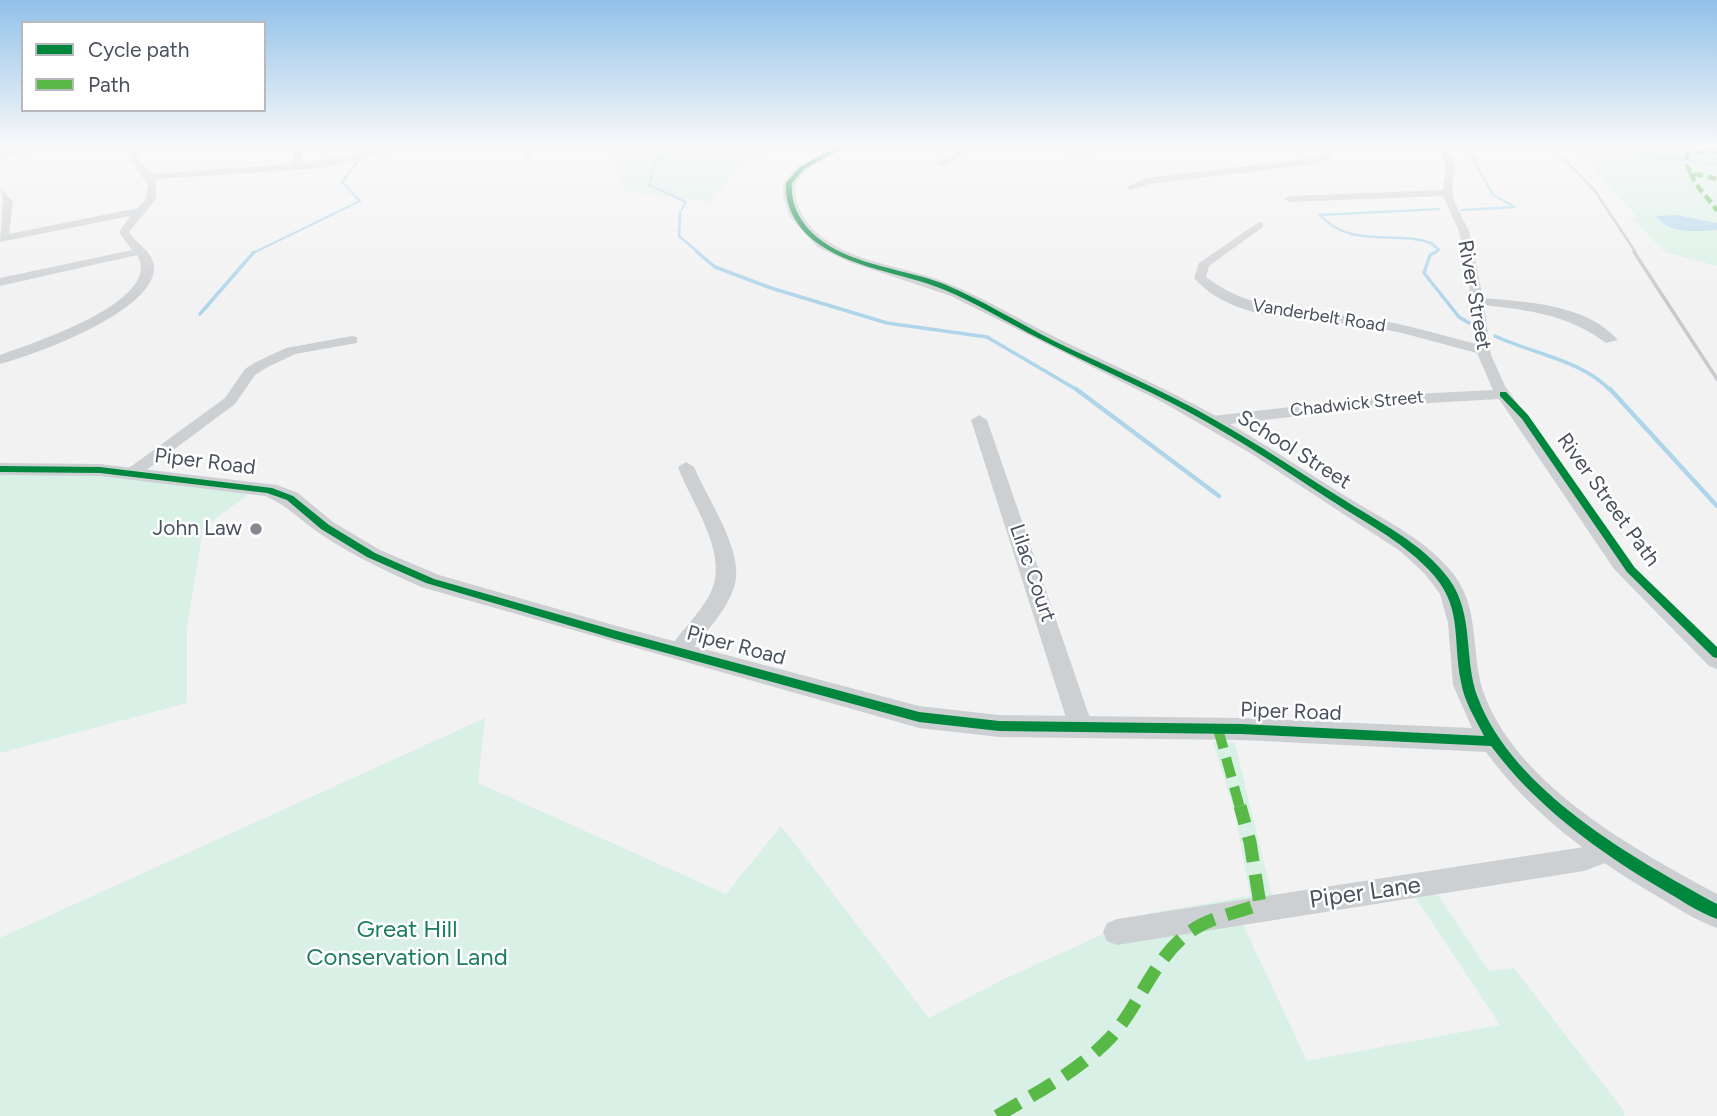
<!DOCTYPE html>
<html>
<head>
<meta charset="utf-8">
<style>
	body { margin:0 }
	#map { position:relative; width:1717px; height:1116px; overflow:hidden; background:#f2f2f2; font-family:Figtree,sans-serif }
	canvas { display:block }
	.legend { position:absolute; left:21px; top:21px; width:245px; height:91px; box-sizing:border-box; background:#fff; border:2px solid #b7b9bf; margin:0; padding:9px 12px; list-style:none; font-size:21px; color:#4a515e }
	.legend li { display:flex; align-items:center; gap:14px; height:35px }
	.legend b { width:35px; border:2px solid #b7b9bf }
</style>
</head>
<body>
<div id="map">
<canvas width="1717" height="1116"></canvas>
<ul class="legend">
<li><b style="height:9px;background:#00873e"></b>Cycle path</li>
<li><b style="height:9px;background:#58b947"></b>Path</li>
</ul>
</div>
<script>
const g = document.querySelector('canvas').getContext('2d');
g.lineJoin = 'round';
function fillPath(path, color) { g.fillStyle = color; g.fill(path, 'evenodd'); }
function stroke(path, color, width, dash) { g.strokeStyle = color; g.lineWidth = width; g.lineCap = dash ? 'butt' : 'round'; g.setLineDash(dash || []); g.stroke(path); }
function label(font, color, halo, rows, align = 'center') {
  g.font = font + ' Figtree,sans-serif'; g.lineWidth = 5; g.setLineDash([]); g.textBaseline = 'middle'; g.strokeStyle = halo; g.fillStyle = color; for (const [text, x, y, turn = 0] of rows) {
    g.save(); g.translate(x, y); g.rotate((+turn || 0) * Math.PI / 180); g.textAlign = isNaN(turn) ? turn : align; if (halo) g.strokeText(text, 0, 0); g.fillText(text, 0, 0); g.restore();
  }
}
const green = new Path2D(`
	M 757,147 L 768,150 C 742,162 727,178 711,202 L 625,191 L 609,148 Z
	M 1572,147 L 1717,147 L 1717,266 L 1665,252 L 1631,218 L 1638,218 Z
	M 96,473 L 250,493 L 203,528 L 187,628 L 187,703 L 0,753 L 0,474 Z
	M 485,718 L 478,783 L 726,894 L 781,826 L 929,1018 L 1004,979 L 1150,913 L 1250,896 L 1235,813 L 1213,742 L 1235,743 L 1275,909 L 1239,916 L 1307,1061 L 1500,1025 L 1415,897 L 1437,894 L 1489,971 L 1514,968 L 1624,1111 L 1624,1116 L 0,1116 L 0,938 Z`);
const water = new Path2D(`
	M 1677,215 L 1717,223 L 1717,230 C 1697,231 1669,235 1656,216 Z`);
const streamFar2 = new Path2D(`
	M 674,147 L 655,164 L 649,185 L 686,202 L 682,209
	M 1591,147 L 1717,165
	M 362,155 L 368,147
	M 1462,210 L 1515,207 L 1493,195 L 1467,147
	M 680,212 L 679,236 L 699,253
	M 253,253 L 360,201 L 342,182 L 358,161
	M 1433,253 L 1439,250 L 1431,243 C 1394,230 1350,249 1320,215 L 1439,209`);
const streamFar1 = new Path2D(`
	M 697,252 L 715,267 L 771,288 L 887,323 L 987,337 L 1079,391
	M 1436,252 L 1430,255 L 1424,273 L 1459,317 L 1469,323
	M 200,314 L 254,252
	M 1495,336 C 1533,354 1582,360 1611,391`);
const stream = new Path2D(`
	M 1076,389 L 1219,496
	M 1610,389 L 1717,506`);
const minor = new Path2D(`
	M 27,147 L 44,147 L 0,159 L 0,153 Z
	M 133,147 L 141,147 L 139,159 L 152,174 L 294,164 L 293,147 L 301,147 L 303,164 L 395,147 L 413,147 L 323,168 L 156,179 L 156,199 L 129,232 C 137,245 152,250 154,266 C 158,310 35,355 0,364 L 0,355 C 30,344 165,301 137,255 L 0,286 L 0,278 L 132,250 L 119,232 L 130,216 L 0,242 L 3,201 L 0,188 L 13,201 L 9,234 L 138,208 L 146,199 L 148,185 L 130,159 Z
	M 519,147 L 532,149 L 531,160 L 525,160 L 524,152 Z
	M 964,147 L 975,147 L 943,166 L 935,164 Z
	M 1033,147 L 1135,147 L 1081,154 Z
	M 1330,147 L 1339,147 L 1327,160 L 1315,164 L 1149,184 L 1131,190 L 1126,187 L 1147,178 L 1314,158 Z
	M 1439,147 L 1447,147 L 1456,168 L 1452,187 L 1454,201 L 1469,231 L 1483,298 C 1527,302 1586,304 1618,340 L 1606,343 C 1569,315 1529,310 1484,305 L 1491,355 L 1505,386 L 1628,561 L 1717,648 L 1717,669 L 1709,666 L 1614,569 L 1499,399 L 1395,405 L 1212,426 L 1204,421 L 1212,416 L 1395,395 L 1493,390 L 1477,353 C 1442,344 1407,333 1372,327 C 1314,317 1237,326 1194,278 L 1199,263 L 1259,222 L 1263,223 L 1263,227 L 1209,266 L 1206,277 C 1255,315 1313,309 1371,319 C 1406,324 1441,335 1476,344 L 1467,267 L 1459,231 L 1443,196 L 1289,202 L 1284,199 L 1289,196 L 1443,190 L 1446,168 Z
	M 352,336 L 357,337 L 357,343 L 295,354 L 266,368 L 255,375 L 235,404 L 137,477 L 131,478 L 122,473 L 225,398 L 245,369 L 256,362 L 286,348 Z
	M 979,415 L 987,420 L 1093,727 L 1089,733 L 1081,736 L 1073,733 L 1069,727 L 971,420 Z
	M 686,462 L 694,467 C 707,498 744,551 735,584 C 728,611 703,634 687,656 L 671,656 L 668,651 C 680,631 699,615 710,594 C 731,555 691,503 678,467 Z
	M 1612,838 L 1621,841 L 1625,849 L 1621,857 L 1584,871 L 1117,945 L 1107,941 L 1103,932 L 1107,923 L 1117,919 L 1584,847 Z`);
const tertiary = new Path2D(`
	M 833,147 L 847,147 L 806,170 L 795,184 C 794,207 807,227 826,240 C 861,264 908,267 947,283 C 985,298 1020,320 1057,338 C 1110,364 1164,387 1216,416 C 1261,441 1303,470 1347,497 C 1384,520 1428,540 1455,576 C 1482,614 1469,658 1486,699 C 1523,789 1636,850 1717,894 L 1717,928 C 1695,920 1675,907 1655,895 C 1591,857 1530,813 1486,752 L 1241,740 L 999,737 L 919,728 L 421,587 C 386,571 351,555 319,533 C 300,520 287,505 265,496 L 100,476 L 0,475 L 0,463 L 100,464 L 277,485 L 298,493 L 333,522 L 380,550 L 439,575 L 617,626 L 919,706 L 999,715 L 1241,718 L 1472,728 L 1453,685 L 1448,623 L 1440,594 L 1425,574 L 1400,551 L 1250,453 L 1164,403 L 951,296 L 849,262 L 817,247 L 790,217 L 783,197 L 783,183 L 798,166 Z`);
const railFar1 = new Path2D(`
	M 1552,147 L 1595,191 L 1636,253`);
const rail = new Path2D(`
	M 1634,252 L 1717,379`);
const quietFar2 = new Path2D(`
	M 1717,151 L 1688,153 L 1686,164 L 1691,173 L 1717,179
	M 1691,173 C 1695,188 1709,197 1717,211`);
const quietFar1 = new Path2D(`
	M 1218,729 L 1240,808`);
const quiet = new Path2D(`
	M 997,1116 C 1036,1093 1079,1071 1111,1037 C 1140,1005 1154,957 1191,931 C 1211,917 1237,913 1260,904 L 1250,842 L 1240,806`);
const cycleway = new Path2D(`
	M 838,147 L 844,147 L 804,169 L 792,183 C 790,207 803,227 822,241 C 857,266 905,269 944,284 C 982,300 1017,322 1054,341 C 1108,367 1163,390 1215,420 C 1258,444 1299,472 1341,498 C 1378,522 1423,543 1449,579 C 1475,615 1463,659 1478,698 C 1514,792 1633,858 1717,904 L 1717,919 C 1697,912 1678,898 1660,888 C 1596,850 1536,806 1491,746 L 1241,734 L 999,731 L 919,722 L 615,639 L 426,583 L 367,557 L 321,529 L 287,500 L 267,493 L 100,473 L 0,472 L 0,466 L 100,467 L 272,488 L 293,496 L 329,525 L 375,553 L 434,579 L 617,631 L 919,712 L 999,721 L 1241,724 L 1484,736 C 1475,718 1464,701 1461,682 C 1452,638 1464,605 1428,569 C 1400,540 1363,521 1329,499 C 1282,468 1235,437 1185,410 C 1142,387 1096,367 1052,345 C 1019,329 987,309 954,294 C 912,274 858,271 820,245 C 799,231 784,208 786,183 L 800,167 Z
	M 1500,392 L 1506,392 L 1528,415 L 1635,568 L 1717,647 L 1717,658 L 1713,657 L 1627,572 L 1522,419 L 1500,396 Z`);
const markers = [
	[256,529,7,"#858992"]
];
const farStreetnames = [
	["Vanderbelt Road",1319,316,9],
	["Chadwick Street",1357,404,-6]
];
const streetNames = [
	["River Street",1474,295,80],
	["School Street",1294,450,32],
	["Piper Road",205,462,7],
	["River Street Path",1608,500,54],
	["Lilac Court",1032,573,71],
	["Piper Road",736,646,15],
	["Piper Road",1291,712,2]
];
const poiNames = [
	["John Law",242,529]
];
const nearStreetnames = [
	["Piper Lane",1365,893,-8]
];
const nearParknames = [
	["Great Hill",407,930],
	["Conservation Land",407,958]
];
fillPath(green, '#d8f0e5');
fillPath(water, '#afd5eb');
stroke(streamFar2, '#afd5eb', 2.5);
stroke(streamFar1, '#afd5eb', 3.5);
stroke(stream, '#afd5eb', 4.5);
fillPath(minor, '#cdd0d3');
fillPath(tertiary, '#cdd0d3');
stroke(railFar1, '#c8c9cc', 2.5);
stroke(rail, '#c8c9cc', 3.5);
stroke(quietFar2, '#58b947', 4.5, [9, 4.5]);
stroke(quietFar1, '#58b947', 10, [20, 10]);
stroke(quiet, '#58b947', 13, [26, 13]);
fillPath(cycleway, '#00873e');
const sky = g.createLinearGradient(0, 0, 0, 304);
sky.addColorStop(0, '#91c1e9');
sky.addColorStop(0.48, '#f9f9f9');
sky.addColorStop(1, '#f9f9f900');
g.fillStyle = sky;
g.fillRect(0, 0, 1717, 304);
for (const [x, y, r, color] of markers) { const dot = new Path2D(); dot.arc(x, y, r, 0, 2 * Math.PI); g.fillStyle = color; g.fill(dot); stroke(dot, '#fff', 2.5); }
label('18px', '#4a515e', '#fff', farStreetnames);
label('21px', '#4a515e', '#fff', streetNames);
label('21px', '#4a515e', '#fff', poiNames, 'right');
label('24px', '#4a515e', '#fff', nearStreetnames);
label('24px', '#1c7d5b', '#fff', nearParknames);
</script>
</body>
</html>
